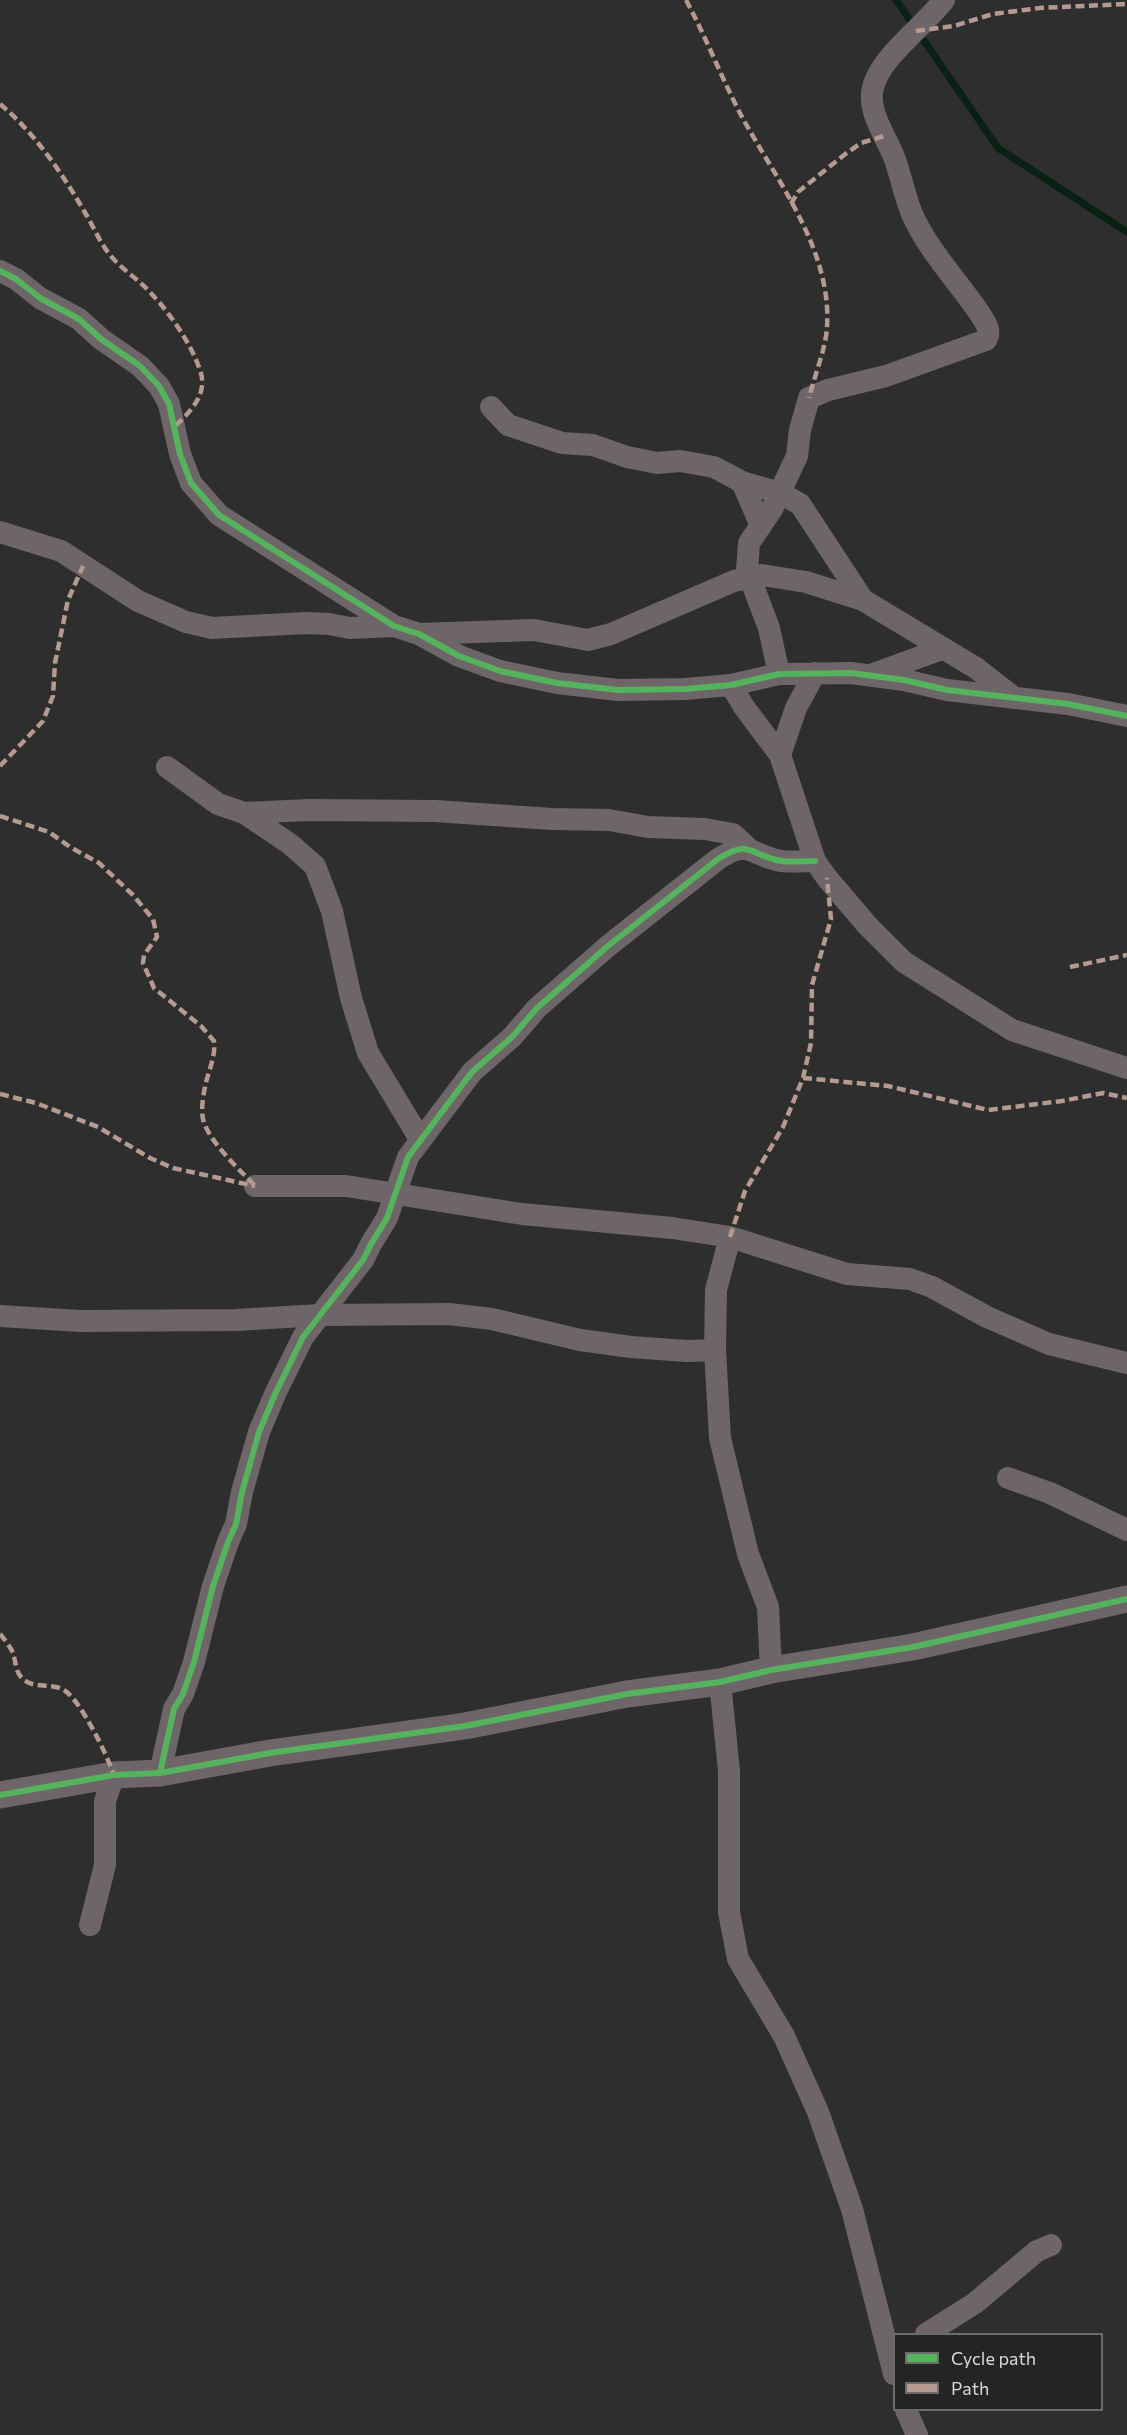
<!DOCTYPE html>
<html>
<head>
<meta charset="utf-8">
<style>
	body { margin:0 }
	#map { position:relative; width:1127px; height:2435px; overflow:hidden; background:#2d2e2d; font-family:Commissioner,sans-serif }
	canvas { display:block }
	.legend { position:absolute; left:893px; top:2333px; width:210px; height:78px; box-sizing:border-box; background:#232524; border:2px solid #6b6d6c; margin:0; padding:8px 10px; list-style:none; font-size:18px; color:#d7d9d8 }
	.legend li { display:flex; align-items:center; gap:12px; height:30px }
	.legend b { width:30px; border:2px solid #6b6d6c }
</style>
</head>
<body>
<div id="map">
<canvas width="1127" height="2435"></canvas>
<ul class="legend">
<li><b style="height:8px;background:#56b35d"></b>Cycle path</li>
<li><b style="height:8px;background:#b69a8f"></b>Path</li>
</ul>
</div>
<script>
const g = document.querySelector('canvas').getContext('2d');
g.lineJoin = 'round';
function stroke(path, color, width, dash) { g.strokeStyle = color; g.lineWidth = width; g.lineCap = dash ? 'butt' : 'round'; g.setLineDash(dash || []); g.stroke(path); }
const stream = new Path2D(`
	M 896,0 L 998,148 L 1127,232`);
const minor = new Path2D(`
	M 0,271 L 16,279 L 40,298 L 79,319 L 101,339 L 140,366 L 159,386 L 169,404 L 180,454 L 191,483 L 219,515 L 394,626 L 419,634 L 459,656 L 500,671 L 557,683 L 618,690 L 685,689 L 731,685 L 779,674 L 851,673 L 904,680 L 947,690 L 1068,704 L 1127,716
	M 491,407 L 508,425 L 562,443 L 593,445 L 627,457 L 657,463 L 680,461 L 714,467 L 742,482 L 780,493 L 800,504 L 863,600 L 976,668 L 1013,697
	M 742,482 L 761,526
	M 0,532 L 61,551 L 138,601 L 186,622 L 212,628 L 306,623 L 329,624 L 350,628 L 394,626
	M 419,634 L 534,630 L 588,640 L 611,634 L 734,581 L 762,575 L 806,582 L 863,600
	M 779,674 L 769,628 L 747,570 L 749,543 L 772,509 L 797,456 L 800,430 L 809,398 L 828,390 L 886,376 L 986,340 C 993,329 982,318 976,308 C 954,277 927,248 912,214 C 904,195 901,175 894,157 C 885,134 865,109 874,84 C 884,54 924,26 944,0
	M 873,674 L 942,649
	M 731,685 L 744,707 L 780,755 L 815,861 L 827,878 L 867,925 L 904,962 L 1012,1030 L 1127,1068
	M 780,755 L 796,708 L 815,673
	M 167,767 L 218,804 L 244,813 L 290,844 L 315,866 L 332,911 L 351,998 L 368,1053 L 420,1139
	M 244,813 L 309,810 L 435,811 L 552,819 L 609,820 L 648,827 L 705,829 L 733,834 L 748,848
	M 255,1186 L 346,1186 L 522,1214 L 672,1228 L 730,1237 L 847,1274 L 910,1279 L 932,1287 L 987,1317 L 1049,1344 L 1127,1363
	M 730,1237 L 716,1290 L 715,1350 L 720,1438 L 748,1554 L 768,1607 L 771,1670
	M 0,1316 L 80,1321 L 236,1320 L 320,1315 L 449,1314 L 492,1319 L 580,1340 L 631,1347 L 687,1351 L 715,1350
	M 1008,1478 L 1050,1493 L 1127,1530
	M 720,1682 L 729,1771 L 729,1912 L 738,1959 L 784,2036 L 818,2112 L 852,2209 L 894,2374
	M 160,1773 L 174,1709 L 183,1694 L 194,1662 L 213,1586 L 228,1542 L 236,1524 L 242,1492 L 259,1432 L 276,1392 L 303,1337 L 363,1260 L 371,1244 L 387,1218 L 408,1157 L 472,1072 L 512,1037 L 537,1008 L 608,946 L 718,859 C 748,840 747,852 776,860 C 788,863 803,861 815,861
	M 90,1925 L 105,1865 L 105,1801 L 114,1775
	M 926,2334 L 975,2303 L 1037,2251 L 1051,2245
	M 906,2410 L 917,2435`);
const tertiary = new Path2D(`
	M 0,1795 L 114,1775 L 160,1773 L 270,1753 L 465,1726 L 627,1694 L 720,1682 L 771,1670 L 913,1647 L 1127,1599`);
const quiet = new Path2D(`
	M 686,0 C 706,37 721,77 741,115 C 776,180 832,249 827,327 C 826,348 814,377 809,398
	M 916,31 L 954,26 L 993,14 L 1040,8 L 1127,4
	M 0,104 C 36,134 64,176 87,216 C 93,226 98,238 105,248 C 115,264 131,274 144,286 C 167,309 189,339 200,370 C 209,395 189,413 173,428
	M 791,204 L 798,192 L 844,155 L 861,143 L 884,136
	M 0,766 L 43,721 L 53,696 L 55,663 L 68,600 L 83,566
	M 0,816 L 49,832 L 70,847 L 99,863 L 133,895 L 153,919 L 157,937 L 144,955 L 143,963 L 154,988 L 201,1026 L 214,1041 C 216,1057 208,1071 205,1087 C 203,1096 201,1110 203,1119 C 208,1141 240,1170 255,1186
	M 1070,967 L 1127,955
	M 803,1078 L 888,1086 L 988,1110 L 1062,1101 L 1103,1093 L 1127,1098
	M 0,1094 L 36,1103 L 98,1127 L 150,1158 L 173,1168 L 255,1186
	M 730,1237 L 745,1191 L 783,1127 L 803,1078 L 811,1043 L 812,985 L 831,919 L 827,878
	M 0,1634 C 5,1640 10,1646 13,1653 C 16,1662 15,1672 23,1679 C 34,1689 50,1683 62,1689 C 79,1696 108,1757 114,1775`);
const cycleway = new Path2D(`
	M 0,271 L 16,279 L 40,298 L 79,319 L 101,339 L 140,366 L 159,386 L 169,404 L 180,454 L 191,483 L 219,515 L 394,626 L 419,634 L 459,656 L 500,671 L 557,683 L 618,690 L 685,689 L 731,685 L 779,674 L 851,673 L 904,680 L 947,690 L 1068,704 L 1127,716
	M 160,1773 L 174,1709 L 183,1694 L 194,1662 L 213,1586 L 228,1542 L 236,1524 L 242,1492 L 259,1432 L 276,1392 L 303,1337 L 363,1260 L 371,1244 L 387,1218 L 408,1157 L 472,1072 L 512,1037 L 537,1008 L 608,946 L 718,859 C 748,840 747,852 776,860 C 788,863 803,861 815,861
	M 0,1795 L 114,1775 L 160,1773 L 270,1753 L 465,1726 L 627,1694 L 720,1682 L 771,1670 L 913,1647 L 1127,1599`);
stroke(stream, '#082114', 7);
stroke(minor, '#6e6568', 22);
stroke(tertiary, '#6e6568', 27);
stroke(quiet, '#b69a8f', 4.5, [9, 4.5]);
stroke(cycleway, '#56b35d', 6);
</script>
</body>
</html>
